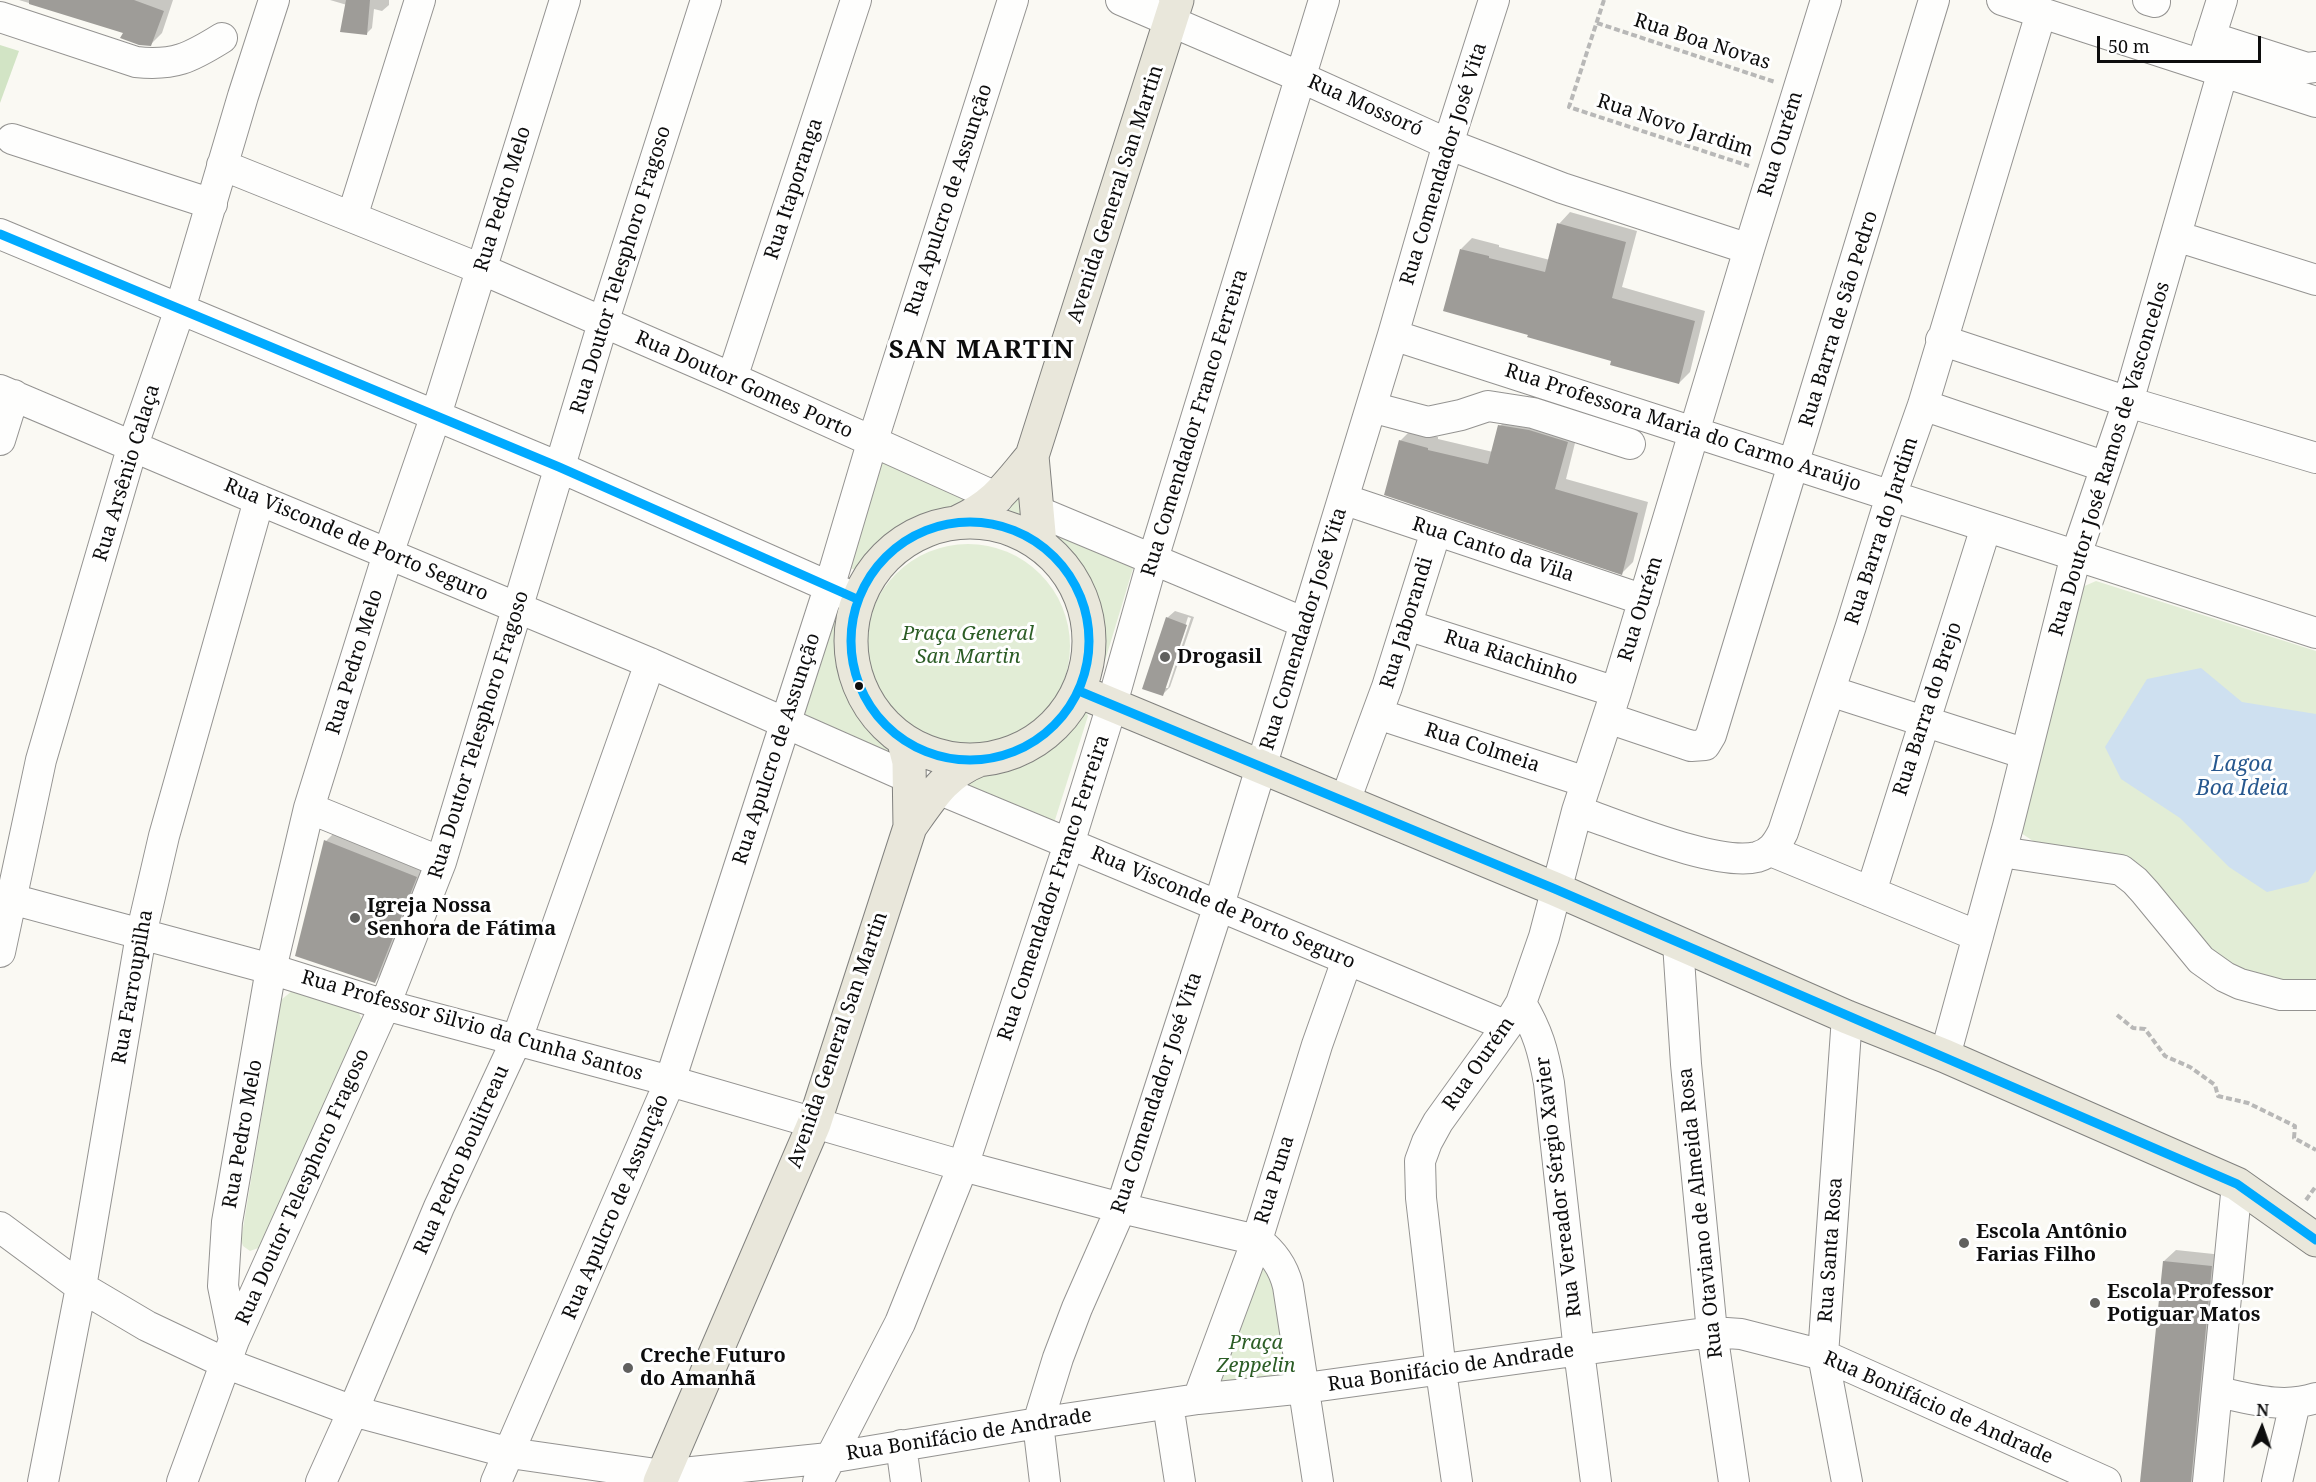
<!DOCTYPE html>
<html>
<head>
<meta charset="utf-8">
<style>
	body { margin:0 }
	#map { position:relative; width:2316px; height:1482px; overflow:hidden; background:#faf9f3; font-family:"Noto Serif",serif }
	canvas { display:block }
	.north { position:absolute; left:2232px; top:1398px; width:60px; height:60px; -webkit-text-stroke:4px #fff; paint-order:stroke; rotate:2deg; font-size:16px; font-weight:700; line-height:24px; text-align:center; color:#0d0d0d }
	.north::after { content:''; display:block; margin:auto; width:21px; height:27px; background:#0d0d0d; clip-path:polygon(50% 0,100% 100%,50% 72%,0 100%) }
	.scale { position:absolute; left:2097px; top:36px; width:164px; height:27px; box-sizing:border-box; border:3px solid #0d0d0d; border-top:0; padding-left:8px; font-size:18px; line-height:21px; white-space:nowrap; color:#0d0d0d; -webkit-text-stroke:4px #fff; paint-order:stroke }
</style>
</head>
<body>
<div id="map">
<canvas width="2316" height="1482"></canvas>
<div class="north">N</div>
<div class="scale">50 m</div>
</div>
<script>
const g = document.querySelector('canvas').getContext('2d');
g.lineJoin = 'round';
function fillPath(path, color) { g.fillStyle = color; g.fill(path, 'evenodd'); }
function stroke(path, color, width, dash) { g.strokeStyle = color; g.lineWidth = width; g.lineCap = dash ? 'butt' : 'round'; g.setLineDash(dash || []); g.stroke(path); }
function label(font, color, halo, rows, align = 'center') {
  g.font = font + ' "Noto Serif",serif'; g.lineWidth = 6; g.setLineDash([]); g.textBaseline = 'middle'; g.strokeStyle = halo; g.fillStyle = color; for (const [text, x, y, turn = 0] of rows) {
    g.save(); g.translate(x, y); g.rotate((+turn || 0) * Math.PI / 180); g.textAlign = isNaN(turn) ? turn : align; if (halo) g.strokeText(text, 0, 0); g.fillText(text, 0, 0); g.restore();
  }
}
const green = new Path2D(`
	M 883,461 L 967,496 L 968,509 C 941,517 911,522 888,540 C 876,548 867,560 856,570 L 849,568 L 876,468 Z
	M 1020,489 L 1020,524 L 996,519 L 995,518 Z
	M 1043,528 L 1134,565 L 1101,674 L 1097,672 C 1101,631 1095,593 1069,560 C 1060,549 1046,541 1043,528 Z
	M866 646a102 102 0 1 1 204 0a102 102 0 1 1-204 0Z
	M 2096,581 L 2316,651 L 2316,985 L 2233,974 L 2146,885 L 2051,853 L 2018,831 L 2080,588 Z
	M 835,611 L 839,613 L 840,616 C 833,669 851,724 896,755 L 804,719 L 799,707 Z
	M 1081,712 L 1086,712 L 1088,716 L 1054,823 L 963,787 L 982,775 L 1004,771 L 1037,756 L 1061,737 Z
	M 292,991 L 358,1011 L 362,1020 L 261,1247 L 250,1251 L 243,1246 L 241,1240 L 281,1000 Z
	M 1263,1262 L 1277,1296 L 1288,1377 L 1213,1385 Z`);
const forest = new Path2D(`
	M 0,45 L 19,51 L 0,103 Z`);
const water = new Path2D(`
	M 2201,668 L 2242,702 L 2316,714 L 2316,870 L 2308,882 L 2267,892 L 2229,867 L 2180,818 L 2121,779 L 2105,747 L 2147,679 Z`);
const shadow = new Path2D(`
	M 19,0 L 173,0 L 162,33 L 151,44 L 124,32 Z
	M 330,0 L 389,0 L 389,5 L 382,11 L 374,9 L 372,28 L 366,34 L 347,5 Z
	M 1570,212 L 1637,231 L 1622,287 L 1705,311 L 1690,372 L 1679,383 L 1461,249 L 1472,238 L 1499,245 L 1499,247 L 1550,260 L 1559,224 Z
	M 1511,415 L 1578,431 L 1566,479 L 1648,502 L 1633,562 L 1622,573 L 1400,441 L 1411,430 L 1438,437 L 1438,439 L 1493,452 L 1500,426 Z
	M 1175,611 L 1194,617 L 1170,687 L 1163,694 L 1167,618 ZM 1188,617 L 1191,618 L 1168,688 L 1165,688 Z
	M 341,826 L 431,861 L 390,966 L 375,981 L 326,841 Z
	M 2176,1250 L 2223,1255 L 2209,1482 L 2143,1482 L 2164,1261 Z`);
const building = new Path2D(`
	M 29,0 L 134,0 L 164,11 L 151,46 L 139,45 L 120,38 L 123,33 L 29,4 Z
	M 346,0 L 370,0 L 367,35 L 340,32 Z
	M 1557,223 L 1626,242 L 1612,298 L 1695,321 L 1679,384 L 1610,365 L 1611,361 L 1527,337 L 1528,335 L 1443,311 L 1460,249 L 1489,256 L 1489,258 L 1545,272 Z
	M 1498,425 L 1529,430 L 1568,442 L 1555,489 L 1638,513 L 1622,575 L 1384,495 L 1399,440 L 1428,448 L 1428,450 L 1488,464 Z
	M 1166,617 L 1187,625 L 1163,696 L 1142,689 Z
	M 324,840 L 417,877 L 375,983 L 295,956 Z
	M 2163,1261 L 2212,1266 L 2191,1482 L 2140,1482 Z`);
const path = new Path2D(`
	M 1604,0 L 1569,107 L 1749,166
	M 1597,23 L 1775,82
	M 2117,1015 L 2133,1028 L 2145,1029 L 2165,1056 L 2190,1067 L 2215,1085 L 2218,1096 L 2248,1103 L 2295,1126 L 2294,1138 L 2316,1150
	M 2306,1200 L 2316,1186`);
const minor = new Path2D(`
	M 1121,0 L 1289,72 L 1448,144 L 1562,188 L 1749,249
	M 2002,0 L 2316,102
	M 2148,0 L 2155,2
	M 0,17 L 136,62 C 174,66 190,58 222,38
	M 2210,37 L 2307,68 L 2316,67
	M 2204,57 L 2222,0
	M 12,139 L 212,204
	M 222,165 L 481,269 L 732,378 L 998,498
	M 352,217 L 420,0
	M 0,234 L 559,467 L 857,599
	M 2176,236 L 2316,280
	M 1393,335 C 1702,432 2009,533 2316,633
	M 1941,340 L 2128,402 L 2316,458
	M 732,378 L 856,0
	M 0,390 L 259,500 L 650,663 L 910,778
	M 1923,405 L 2106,467
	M 1371,407 L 1428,422 L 1461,415 L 1488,406 L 1533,413 L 1630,444
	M 0,440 L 14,395
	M 1343,499 L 1644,600
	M 1037,511 L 1305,623
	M 1407,625 L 1616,692
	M 1830,691 L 2026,754
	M 1378,714 L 1586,782
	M 1608,718 L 1691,746 L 1705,745 L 1711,735 L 1934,0
	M 938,789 L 1507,1026
	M 1345,801 L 1387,687 L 1436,531
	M 309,808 L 441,862
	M 1577,811 C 1619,825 1717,867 1757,857 C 1771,853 1777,844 1783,832 L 1851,626 L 1891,496 L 1923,405 L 2041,13
	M 1771,851 L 1978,936
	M 2001,852 L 2121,870 L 2135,881 L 2145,892 L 2201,960 L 2225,977 L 2240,984 L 2281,995 L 2316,995
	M 1871,892 L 1986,527
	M 0,896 L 271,969 L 385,1005 L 670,1081 L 963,1166 L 1121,1208 L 1257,1240 C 1273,1253 1283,1266 1288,1286 L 1318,1482
	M 1678,943 L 1686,1064 L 1712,1332 L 1734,1482
	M 0,952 L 41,760 L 133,445 L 180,309 L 243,96 L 274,0
	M 1521,1003 C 1538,1032 1543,1050 1549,1083 L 1579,1351 L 1596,1482
	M 1945,1056 L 2008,826 L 2076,555 L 2128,402 L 2223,71
	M 0,1227 L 81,1287 L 147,1326 L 225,1363 L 353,1411 L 510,1453 L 663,1475 L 829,1458 L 1038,1423 L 1198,1399 L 1305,1388 L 1712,1332 L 1741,1334 L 1823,1355 L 2106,1482
	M 234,1340 L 223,1286 L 227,1222 L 271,969 L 309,808 L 388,554 L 436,415 L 565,0
	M 2218,1392 C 2251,1399 2283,1409 2316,1398
	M 1198,1399 L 1257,1240 L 1317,1045 L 1347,960
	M 1168,1404 L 1180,1482
	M 901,1445 L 906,1482
	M 43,1482 L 81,1287 L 141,935 L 164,836 L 259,500
	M 182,1482 L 234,1340 L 385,1005 L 441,862 L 603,323 L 706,0
	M 321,1482 L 353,1411 L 439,1207 L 517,1039 L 650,663
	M 496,1482 L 670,1081 L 829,588 L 872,443 L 1013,0
	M 818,1482 L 900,1323 L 963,1166 L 1069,844 L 1108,718 L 1153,559 L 1324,0
	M 1045,1482 L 1038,1423 L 1058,1358 L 1077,1308 L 1121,1208 L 1219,905 L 1393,335 L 1448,144 L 1494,0
	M 1457,1482 L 1441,1371 L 1421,1198 L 1420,1161 L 1427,1142 L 1438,1122 L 1507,1026 L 1521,1003 L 1544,937 L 1577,811 L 1616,692 L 1749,249 L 1826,0
	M 1847,1482 L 1823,1355 L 1847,1017
	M 2208,1482 L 2237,1184
	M 2277,1482 L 2295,1403`);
const major = new Path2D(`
	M 1032,456 L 1040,544
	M851 641a119 119 0 1 1 238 0a119 119 0 1 1-238 0Z
	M 958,522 C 995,505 1007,486 1032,456 L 1177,0
	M 1079,691 L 1555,889 L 1847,1017 L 1945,1056 L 2237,1184 L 2316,1240
	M 910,827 C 930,799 945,773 979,760
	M 660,1482 L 814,1124 L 910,827 L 909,762 L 904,742`);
const bus1 = new Path2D(`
	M 0,234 L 559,467 L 857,599
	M851 641a119 119 0 1 1 238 0a119 119 0 1 1-238 0Z
	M 1079,691 L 1555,889 L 2237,1184 L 2316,1240`);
const markers = [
	[1165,657,6,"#60605e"],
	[859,686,5,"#0d0d0d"],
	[355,918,6,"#60605e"],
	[1964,1243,6,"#60605e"],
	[2095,1303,6,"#60605e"],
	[628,1368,6,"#60605e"]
];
const streetNames = [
	["Rua Boa Novas",1702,42,18],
	["Rua Mossoró",1365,106,24],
	["Rua Novo Jardim",1675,126,18],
	["Rua Ourém",1781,144,-73],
	["Rua Comendador José Vita",1444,164,-73],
	["Rua Itaporanga",794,189,-72],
	["Avenida General San Martin",1116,194,-72],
	["Rua Pedro Melo",503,199,-73],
	["Rua Apulcro de Assunção",949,200,-72],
	["Rua Doutor Telesphoro Fragoso",621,270,-73],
	["Rua Barra de São Pedro",1839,319,-73],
	["Rua Doutor Gomes Porto",744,385,24],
	["Rua Comendador Franco Ferreira",1195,423,-73],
	["Rua Professora Maria do Carmo Araújo",1683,428,18],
	["Rua Doutor José Ramos de Vasconcelos",2110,459,-73],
	["Rua Arsênio Calaça",127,473,-73],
	["Rua Barra do Jardim",1882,531,-72],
	["Rua Visconde de Porto Seguro",356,540,23],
	["Rua Canto da Vila",1493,550,18],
	["Rua Ourém",1641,609,-73],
	["Rua Jaborandi",1407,623,-73],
	["Rua Comendador José Vita",1304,629,-73],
	["Rua Riachinho",1511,658,18],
	["Rua Pedro Melo",355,662,-73],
	["Rua Barra do Brejo",1928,709,-72],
	["Rua Doutor Telesphoro Fragoso",479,735,-73],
	["Rua Colmeia",1482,748,18],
	["Rua Apulcro de Assunção",777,749,-72],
	["Rua Comendador Franco Ferreira",1054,888,-72],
	["Rua Visconde de Porto Seguro",1223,908,23],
	["Rua Farroupilha",133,987,-80],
	["Rua Professor Silvio da Cunha Santos",472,1026,16],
	["Avenida General San Martin",838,1040,-71],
	["Rua Ourém",1479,1064,-55],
	["Rua Comendador José Vita",1157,1093,-72],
	["Rua Pedro Melo",243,1134,-80],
	["Rua Pedro Boulitreau",462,1160,-66],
	["Rua Puna",1275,1180,-73],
	["Rua Doutor Telesphoro Fragoso",303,1187,-66],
	["Rua Vereador Sérgio Xavier",1559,1187,-97],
	["Rua Apulcro de Assunção",616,1207,-67],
	["Rua Otaviano de Almeida Rosa",1701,1213,-96],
	["Rua Santa Rosa",1831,1250,-86],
	["Rua Bonifácio de Andrade",1451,1368,-8],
	["Rua Bonifácio de Andrade",1938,1408,24],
	["Rua Bonifácio de Andrade",969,1435,-9]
];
const parkNames = [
	["Praça General",968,634],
	["San Martin",968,657],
	["Praça",1256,1343],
	["Zeppelin",1256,1366]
];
const poiNames = [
	["Drogasil",1177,657],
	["Igreja Nossa",367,906],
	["Senhora de Fátima",367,929],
	["Escola Antônio",1976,1232],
	["Farias Filho",1976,1255],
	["Escola Professor",2107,1292],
	["Potiguar Matos",2107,1315],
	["Creche Futuro",640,1356],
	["do Amanhã",640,1379]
];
const waterNames = [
	["Lagoa",2242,765],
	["Boa Ideia",2242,789]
];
const districtNames = [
	["SAN MARTIN",982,351]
];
fillPath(green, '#e2edd6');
fillPath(forest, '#d2e4c5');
fillPath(water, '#cee0f0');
fillPath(shadow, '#0003');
fillPath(building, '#9e9c98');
stroke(minor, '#949391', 32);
stroke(major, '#81817e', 35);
stroke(path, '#b8b8b7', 4, [6, 3]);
stroke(minor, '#fefefd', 30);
stroke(major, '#e9e7db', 33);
stroke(bus1, '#0af', 9);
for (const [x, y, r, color] of markers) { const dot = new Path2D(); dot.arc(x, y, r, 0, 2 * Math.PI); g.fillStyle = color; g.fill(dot); stroke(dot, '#fff', 2); }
label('20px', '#0d0d0d', '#fff', streetNames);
label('italic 20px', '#2c5d26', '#fff', parkNames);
label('bold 20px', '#0d0d0d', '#fff', poiNames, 'left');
label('italic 21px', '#27588f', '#fff', waterNames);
g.letterSpacing = '1.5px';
label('bold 26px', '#0d0d0d', '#fff', districtNames);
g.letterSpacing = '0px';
</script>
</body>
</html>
